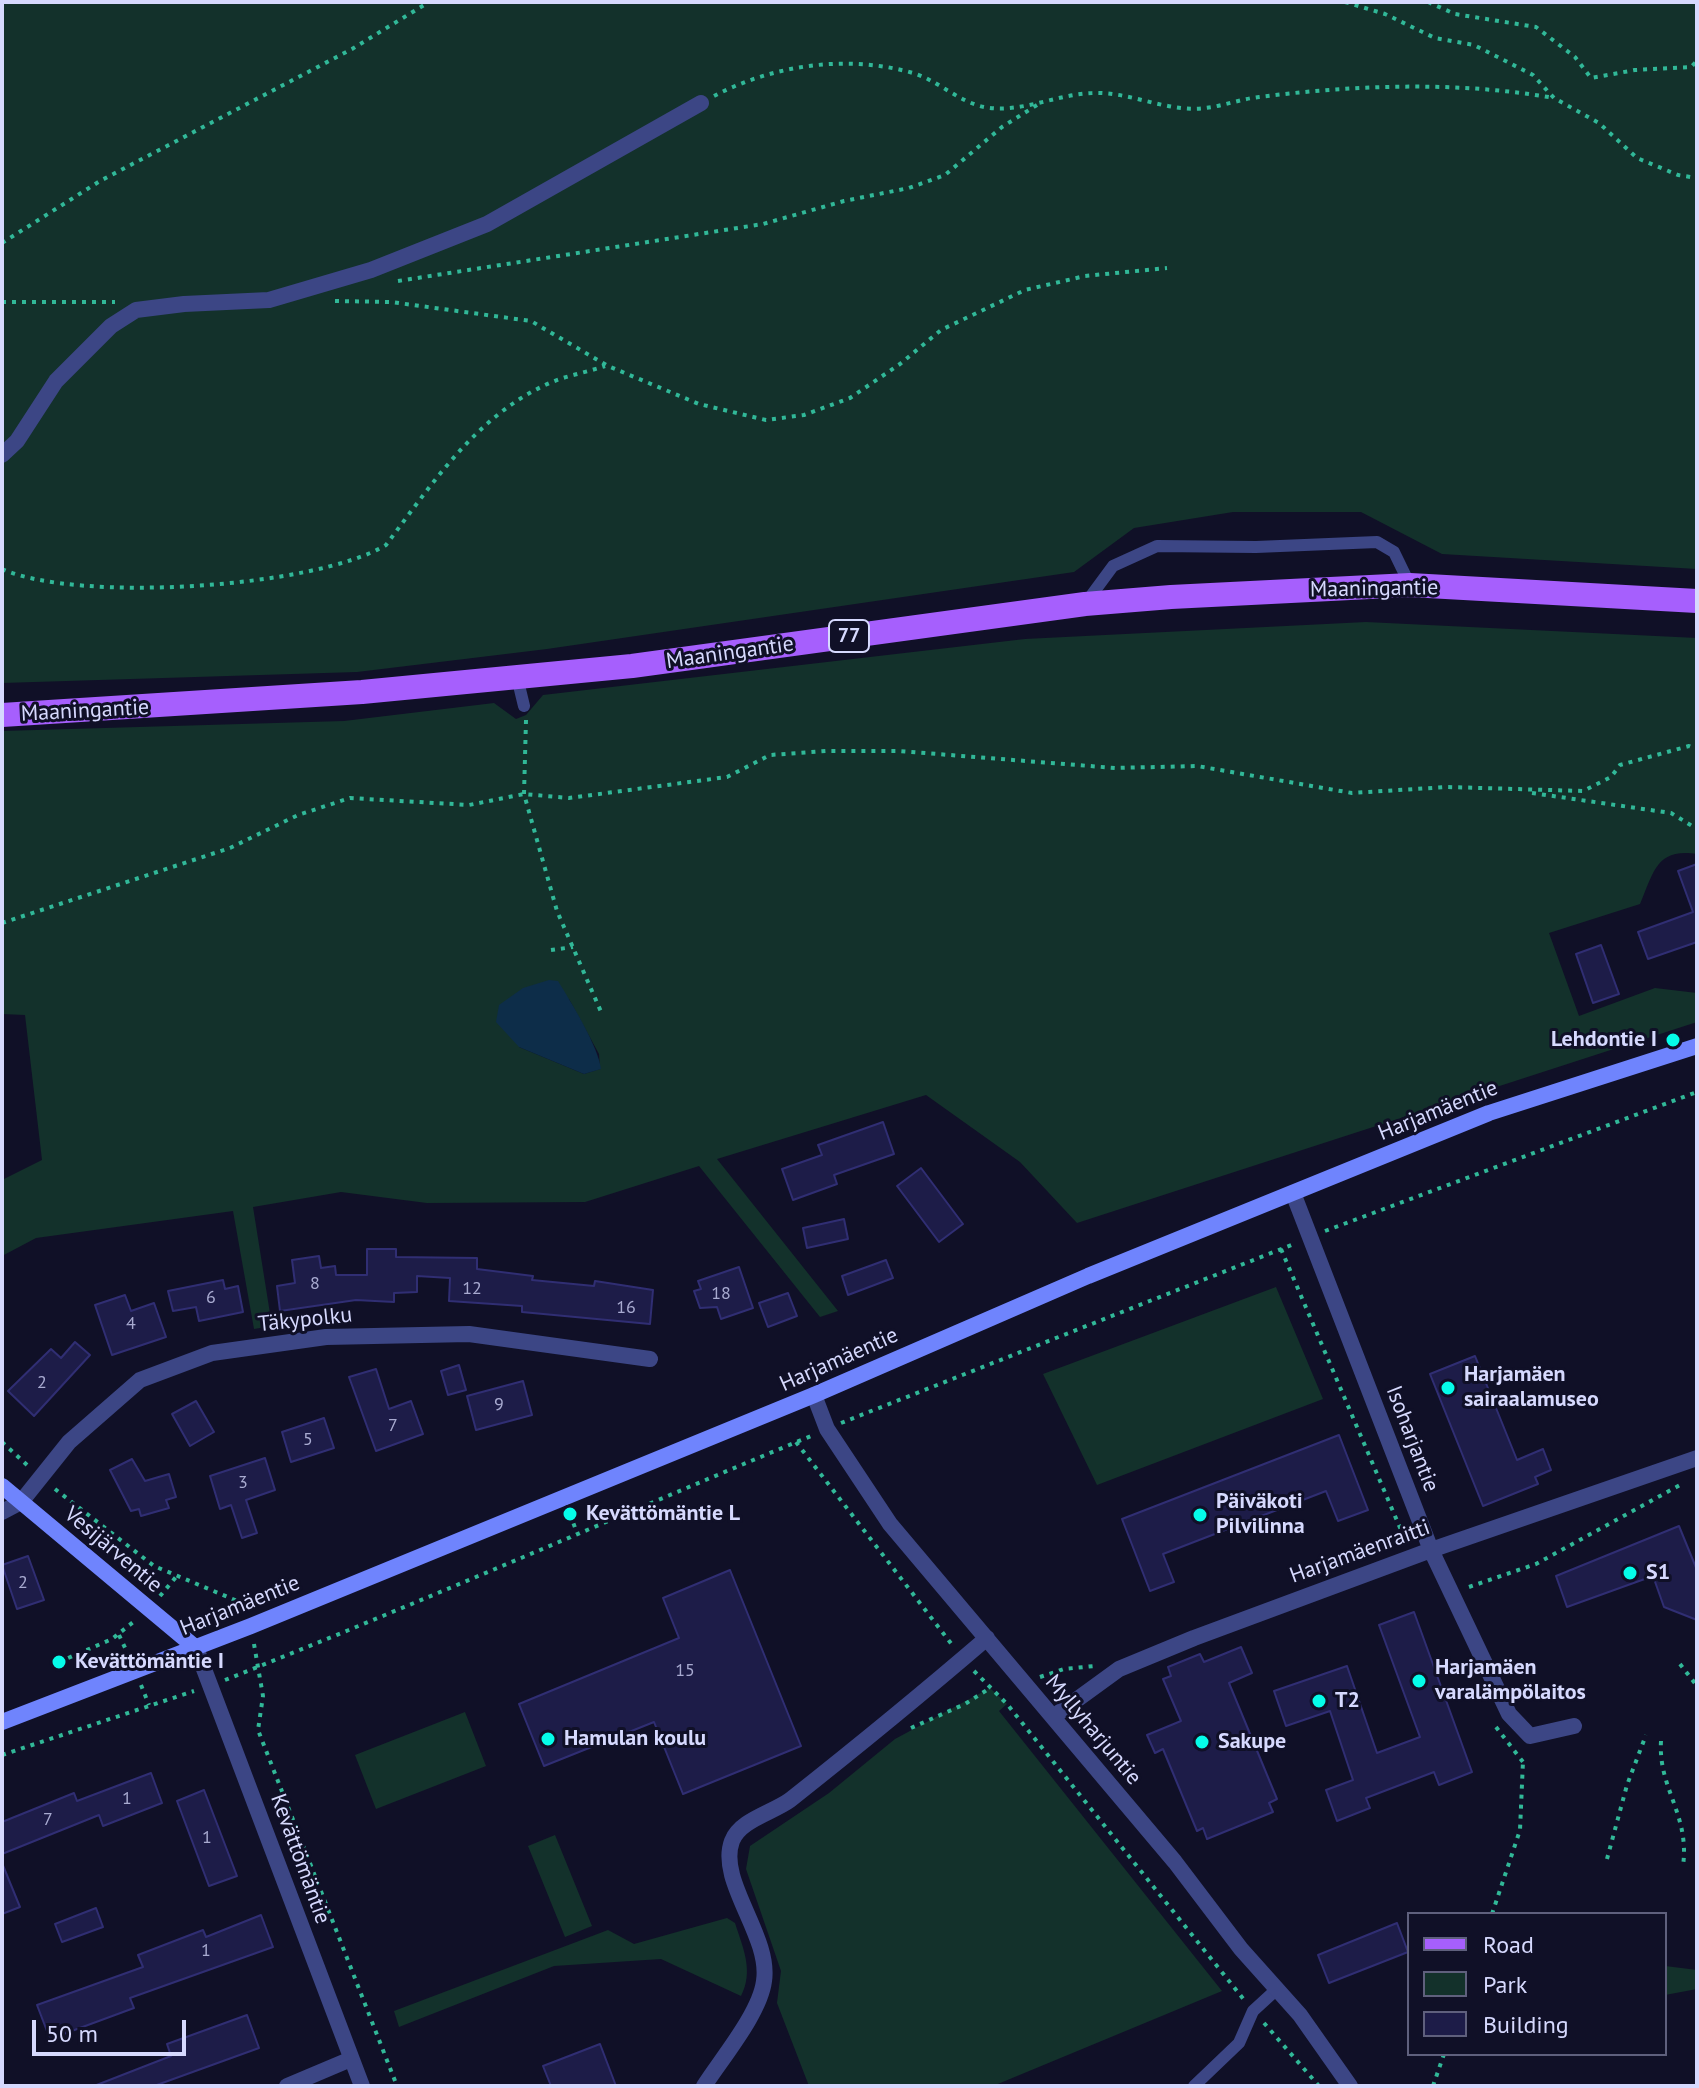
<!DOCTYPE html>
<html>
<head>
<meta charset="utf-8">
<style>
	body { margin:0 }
	#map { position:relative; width:1699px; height:2088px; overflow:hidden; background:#101027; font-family:"PT Sans",sans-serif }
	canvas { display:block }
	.frame { position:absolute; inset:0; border:4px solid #d6d9fe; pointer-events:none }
	.legend { position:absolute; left:1407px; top:1912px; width:260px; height:144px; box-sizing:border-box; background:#101027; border:2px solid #5f607d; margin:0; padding:10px 14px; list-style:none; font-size:24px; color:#d6d9fe }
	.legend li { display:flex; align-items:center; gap:16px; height:40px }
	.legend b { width:40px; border:2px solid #5f607d }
	.scale { position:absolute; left:32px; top:2020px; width:154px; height:36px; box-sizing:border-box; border:4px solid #d6d9fe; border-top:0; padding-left:10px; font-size:24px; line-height:28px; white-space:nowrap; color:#d6d9fe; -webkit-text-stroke:6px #101027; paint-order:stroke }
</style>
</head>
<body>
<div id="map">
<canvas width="1699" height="2088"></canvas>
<div class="frame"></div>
<ul class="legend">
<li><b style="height:10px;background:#a65ffd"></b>Road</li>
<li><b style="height:22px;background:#13312b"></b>Park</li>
<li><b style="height:22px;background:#1d1c48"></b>Building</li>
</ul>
<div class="scale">50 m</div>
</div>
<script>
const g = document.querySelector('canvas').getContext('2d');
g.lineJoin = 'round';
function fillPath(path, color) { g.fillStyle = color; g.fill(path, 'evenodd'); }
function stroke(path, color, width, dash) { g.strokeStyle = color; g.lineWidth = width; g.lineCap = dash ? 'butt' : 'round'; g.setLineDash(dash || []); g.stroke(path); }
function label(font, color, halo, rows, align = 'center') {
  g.font = font + ' "PT Sans",sans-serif'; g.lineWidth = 6; g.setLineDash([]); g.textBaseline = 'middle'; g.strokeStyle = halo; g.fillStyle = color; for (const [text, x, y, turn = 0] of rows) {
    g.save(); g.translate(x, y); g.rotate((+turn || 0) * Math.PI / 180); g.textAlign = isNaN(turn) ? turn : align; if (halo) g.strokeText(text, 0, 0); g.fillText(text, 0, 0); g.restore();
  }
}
const green = new Path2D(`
	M 2,2 L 1697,2 L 1697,569 L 1442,554 L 1361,512 L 1233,512 L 1134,528 L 1074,572 L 547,649 L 357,672 L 2,683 Z
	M 1366,622 L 1697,638 L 1697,854 C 1656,848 1654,872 1640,904 L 1549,933 L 1579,1016 L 1655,988 L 1697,993 L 1697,1022 L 1077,1223 L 1020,1162 L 926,1095 L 717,1159 L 838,1311 L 820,1317 L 699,1166 L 585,1202 L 427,1203 L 341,1192 L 253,1207 L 272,1326 L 254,1329 L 233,1211 L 36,1238 L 2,1256 L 2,1180 L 42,1160 L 25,1015 L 2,1014 L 2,731 L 344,721 L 494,703 L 516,719 L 526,715 L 543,695 L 1025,639 ZM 569,999 L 599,1054 L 600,1069 L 584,1074 L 519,1047 Z
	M 1276,1287 L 1323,1399 L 1097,1485 L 1043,1374 Z
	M 990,1688 L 1007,1704 L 999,1711 L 1222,1991 L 993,2086 L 809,2086 L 777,2003 L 781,1971 L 746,1869 L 750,1846 L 829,1793 L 895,1739 Z
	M 465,1712 L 486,1766 L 376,1809 L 355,1755 Z
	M 555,1835 L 592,1926 L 565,1937 L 528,1846 Z
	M 727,1918 L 735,1923 C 743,1948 754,1971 741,1996 L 661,1959 L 554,1966 L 399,2027 L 394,2011 L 608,1930 L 634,1944 Z
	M 1665,1966 L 1697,1970 L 1697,1989 L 1665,1995 Z`);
const water = new Path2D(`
	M 549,980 L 558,981 C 571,1002 598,1046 601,1069 L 584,1074 L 519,1047 L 496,1022 L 499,1005 L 523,988 Z`);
const building = new Path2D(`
	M 1697,864 L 1697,942 L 1648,959 L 1638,932 L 1693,912 L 1678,871 Z
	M 1601,945 L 1619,994 L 1593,1003 L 1576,954 Z
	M 883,1122 L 894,1154 L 834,1175 L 837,1184 L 793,1200 L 782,1169 L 822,1155 L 818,1145 Z
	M 921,1168 L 963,1224 L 939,1242 L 897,1186 Z
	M 844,1219 L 848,1239 L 807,1248 L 803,1228 Z
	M 367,1249 L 396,1249 L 396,1257 L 477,1258 L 477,1269 L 533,1276 L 532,1280 L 594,1286 L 595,1281 L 653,1290 L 650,1324 L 522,1312 L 522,1306 L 449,1301 L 450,1278 L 417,1276 L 417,1292 L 394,1293 L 394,1302 L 356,1300 L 280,1311 L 277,1286 L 295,1283 L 292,1260 L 319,1256 L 321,1268 L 335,1266 L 336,1275 L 367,1275 Z
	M 886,1260 L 893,1278 L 848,1295 L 842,1276 Z
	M 739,1267 L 753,1308 L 721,1319 L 717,1307 L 700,1308 L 694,1291 L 701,1289 L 698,1281 Z
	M 223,1280 L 225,1289 L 238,1286 L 243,1312 L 199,1321 L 196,1307 L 173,1311 L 168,1291 Z
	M 788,1293 L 797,1316 L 768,1327 L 759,1303 Z
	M 125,1295 L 131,1311 L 154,1303 L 166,1337 L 112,1355 L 95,1305 Z
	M 75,1342 L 90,1355 L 34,1416 L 8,1391 L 51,1349 L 61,1358 Z
	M 1475,1356 L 1517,1460 L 1543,1449 L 1551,1470 L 1535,1477 L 1538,1484 L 1483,1506 L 1430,1374 Z
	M 459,1365 L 466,1390 L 448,1395 L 441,1371 Z
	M 376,1369 L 389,1409 L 411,1401 L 423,1434 L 376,1451 L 349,1377 Z
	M 523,1381 L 532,1415 L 476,1430 L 467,1396 Z
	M 196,1401 L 214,1432 L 190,1446 L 172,1414 Z
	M 324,1418 L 334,1448 L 291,1462 L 282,1432 Z
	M 1339,1435 L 1368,1510 L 1338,1521 L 1326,1491 L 1163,1554 L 1174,1582 L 1150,1591 L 1122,1519 Z
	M 265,1458 L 275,1490 L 246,1500 L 257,1533 L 242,1538 L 231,1505 L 220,1509 L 210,1476 Z
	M 132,1459 L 145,1481 L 169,1474 L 176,1497 L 166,1500 L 169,1508 L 141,1516 L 139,1509 L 131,1511 L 110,1470 Z
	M 1679,1526 L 1697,1570 L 1697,1620 L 1664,1607 L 1653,1576 L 1567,1607 L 1556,1576 Z
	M 28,1556 L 44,1600 L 17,1609 L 2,1565 Z
	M 730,1570 L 801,1746 L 683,1794 L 654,1722 L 544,1766 L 519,1704 L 679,1638 L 663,1598 Z
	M 1414,1612 L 1472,1772 L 1439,1785 L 1434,1772 L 1366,1798 L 1370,1808 L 1337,1821 L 1326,1790 L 1353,1780 L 1330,1711 L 1286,1726 L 1274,1691 L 1347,1666 L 1377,1753 L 1420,1737 L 1379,1625 Z
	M 1241,1647 L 1252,1673 L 1229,1683 L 1277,1799 L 1269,1803 L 1273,1812 L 1207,1839 L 1203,1828 L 1197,1831 L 1163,1749 L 1155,1753 L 1147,1735 L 1181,1721 L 1163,1679 L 1171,1676 L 1168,1667 L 1200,1654 L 1204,1662 Z
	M 151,1773 L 162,1803 L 103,1826 L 99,1815 L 2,1854 L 2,1822 L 74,1793 L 77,1801 Z
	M 204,1790 L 237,1876 L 209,1886 L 177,1801 Z
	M 2,1863 L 20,1907 L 2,1914 Z
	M 96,1908 L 103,1927 L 62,1942 L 55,1924 Z
	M 261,1915 L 273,1947 L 130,1998 L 134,2008 L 50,2039 L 37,2005 L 143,1967 L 138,1955 L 203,1930 L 206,1937 Z
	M 1397,1923 L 1408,1952 L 1329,1983 L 1318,1955 Z
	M 247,2015 L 259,2048 L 154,2086 L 94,2086 L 171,2056 L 167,2044 Z
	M 600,2044 L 616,2086 L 551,2086 L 543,2066 Z`);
const path = new Path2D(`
	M 1345,2 L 1385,14 L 1435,38 L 1474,45 L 1533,75 L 1554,98 L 1599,123 L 1637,158 L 1678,175 L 1697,178
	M 1428,2 L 1455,14 L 1536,27 L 1575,57 L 1591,78 L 1635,70 L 1691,67 L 1697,61
	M 714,96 C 773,65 847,54 913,73 C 937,80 959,102 984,107 C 1020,114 1057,94 1092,93 C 1129,91 1168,113 1205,108 C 1223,106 1241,99 1259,97 C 1355,85 1458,81 1554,98
	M 2,243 L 100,181 L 352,49 L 429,2
	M 398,281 L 763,224 L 844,201 L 909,188 L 945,175 L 1002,127 L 1037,105
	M 335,301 L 391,302 L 531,321 L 608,366 L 699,404 L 766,420 L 804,415 L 850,398 L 900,364 L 941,330 L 1025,290 L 1085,276 L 1167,268
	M 2,302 L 115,302
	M 2,569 C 77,603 315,588 386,545 C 432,484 478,413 552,382 C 569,375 588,372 605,366
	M 526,720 L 524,794 L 557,911 L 602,1014
	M 1532,793 L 1671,813 L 1697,829
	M 2,923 L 230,848 L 298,815 L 350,798 L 469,805 L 524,794 L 569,798 L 727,777 L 770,755 L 826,751 L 899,751 L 1115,768 L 1197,766 L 1352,793 L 1447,787 L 1583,791 L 1611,777 L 1620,765 L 1689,746 L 1697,749
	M 551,950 L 573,947
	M 1325,1231 L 1697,1092
	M 1281,1249 L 1401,1530 L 1397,1545
	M 841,1423 L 1294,1244
	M 2,1442 L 27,1465
	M 796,1442 L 953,1646
	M 55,1489 L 154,1566 L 242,1603 L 246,1612
	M 570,1514 L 577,1533
	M 1469,1587 L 1536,1564 L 1680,1485
	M 160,1596 L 176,1577
	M 119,1635 L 128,1654
	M 254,1644 L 263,1696 L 258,1730 L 397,2086
	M 59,1662 L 112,1639 L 137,1619
	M 1680,1664 L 1697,1686
	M 974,1671 L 1007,1704 L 1245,2001
	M 1040,1677 L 1064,1669 L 1094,1666
	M 225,1680 C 422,1602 615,1517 811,1436
	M 141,1685 L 149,1705
	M 1496,1727 L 1523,1762
	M 911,1728 L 965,1704 L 990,1688
	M 1661,1741 C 1658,1789 1690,1814 1683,1866
	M 2,1755 L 194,1691
	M 1607,1859 L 1627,1785 L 1646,1735
	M 1492,1914 L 1520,1830 L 1523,1761
	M 1264,2023 L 1319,2086
	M 1433,2086 L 1444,2054`);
const lane = new Path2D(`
	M 1085,604 L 1113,566 L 1157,546 L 1256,547 L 1377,542 L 1394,552 L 1410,585
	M 517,677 L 524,706
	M 1194,2086 L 1239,2043 L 1253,2011 L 1277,1989`);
const street = new Path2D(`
	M 2,455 L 17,441 L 56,381 L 111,326 L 136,310 L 184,304 L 269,300 L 371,270 L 487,224 L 701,103
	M 1293,1193 L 1431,1550 L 1509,1714 L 1530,1736 L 1574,1726
	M 814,1395 L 827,1429 L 890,1524 L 1175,1862 L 1241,1949 L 1300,2015 L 1350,2086
	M 2,1512 L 21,1502 L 69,1442 L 140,1380 L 212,1353 L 326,1337 L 469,1334 L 650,1359
	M 196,1648 L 362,2086
	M 1053,1717 L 1119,1669 L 1194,1638 L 1431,1550 L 1697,1458
	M 287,2086 L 351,2059
	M 704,2086 C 722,2058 760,2013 764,1981 C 771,1936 717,1881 732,1841 C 740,1820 772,1813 790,1800 C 857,1747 923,1693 987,1638`);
const secondary = new Path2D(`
	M 2,1486 L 196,1648
	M 2,1722 L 251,1626 L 814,1395 L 1088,1276 L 1489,1113 L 1697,1046`);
const primary = new Path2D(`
	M 2,715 L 362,692 L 632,666 L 1085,604 L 1171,597 L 1410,585 L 1697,601`);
const markers = [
	[1673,1040,8,"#05fce9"],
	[1448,1388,8,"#05fce9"],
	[570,1514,8,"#05fce9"],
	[1200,1515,8,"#05fce9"],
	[1630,1573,8,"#05fce9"],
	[59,1662,8,"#05fce9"],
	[1419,1681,8,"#05fce9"],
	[1319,1701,8,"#05fce9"],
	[548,1739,8,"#05fce9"],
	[1202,1742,8,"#05fce9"]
];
const numberNames = [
	["8",315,1284],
	["12",472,1289],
	["18",721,1294],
	["6",211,1298],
	["16",626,1308],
	["4",131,1324],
	["2",42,1383],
	["9",499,1405],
	["7",393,1426],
	["5",308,1440],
	["3",243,1483],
	["2",23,1583],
	["15",685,1671],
	["1",127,1799],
	["7",48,1820],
	["1",207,1838],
	["1",206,1951]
];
const shields = [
	[849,636,40]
];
const shieldNames = [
	["77",849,636]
];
const streetNames = [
	["Maaningantie",1374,589,-1],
	["Maaningantie",730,653,-8],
	["Maaningantie",85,711,-3],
	["Harjamäentie",1438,1111,-22],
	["Täkypolku",305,1320,-6],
	["Harjamäentie",839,1360,-24],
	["Isoharjantie",1412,1439,69],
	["Vesijärventie",113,1550,40],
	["Harjamäenraitti",1360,1552,-20],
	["Harjamäentie",240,1606,-22],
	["Myllyharjuntie",1093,1730,50],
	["Kevättömäntie",300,1859,70]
];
const poiNames = [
	["Lehdontie I",1657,1040,"right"],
	["Harjamäen",1464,1375],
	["sairaalamuseo",1464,1400],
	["Päiväkoti",1216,1502],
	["Pilvilinna",1216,1527],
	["Kevättömäntie L",586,1514],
	["S1",1646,1573],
	["Kevättömäntie I",75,1662],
	["Harjamäen",1435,1668],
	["varalämpölaitos",1435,1693],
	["T2",1335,1701],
	["Hamulan koulu",564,1739],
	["Sakupe",1218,1742]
];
fillPath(green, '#13312b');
fillPath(water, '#0d2d49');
fillPath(building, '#1d1c48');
stroke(building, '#302e73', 2);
stroke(path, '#31b898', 4, [4, 6]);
stroke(lane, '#3c4685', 12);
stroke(street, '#3c4685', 16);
stroke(secondary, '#6f84fd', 16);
stroke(primary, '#a65ffd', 24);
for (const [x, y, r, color] of markers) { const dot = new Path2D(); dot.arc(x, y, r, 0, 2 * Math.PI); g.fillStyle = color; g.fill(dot); stroke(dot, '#101027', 3); }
label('18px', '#a8aad0', null, numberNames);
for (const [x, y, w] of shields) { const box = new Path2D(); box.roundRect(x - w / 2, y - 16, w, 32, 6); g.fillStyle = '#101027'; g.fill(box); stroke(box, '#d6d9fe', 2); }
label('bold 20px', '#d6d9fe', null, shieldNames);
label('22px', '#d6d9fe', '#101027', streetNames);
label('bold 22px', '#d6d9fe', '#101027', poiNames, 'left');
</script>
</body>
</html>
